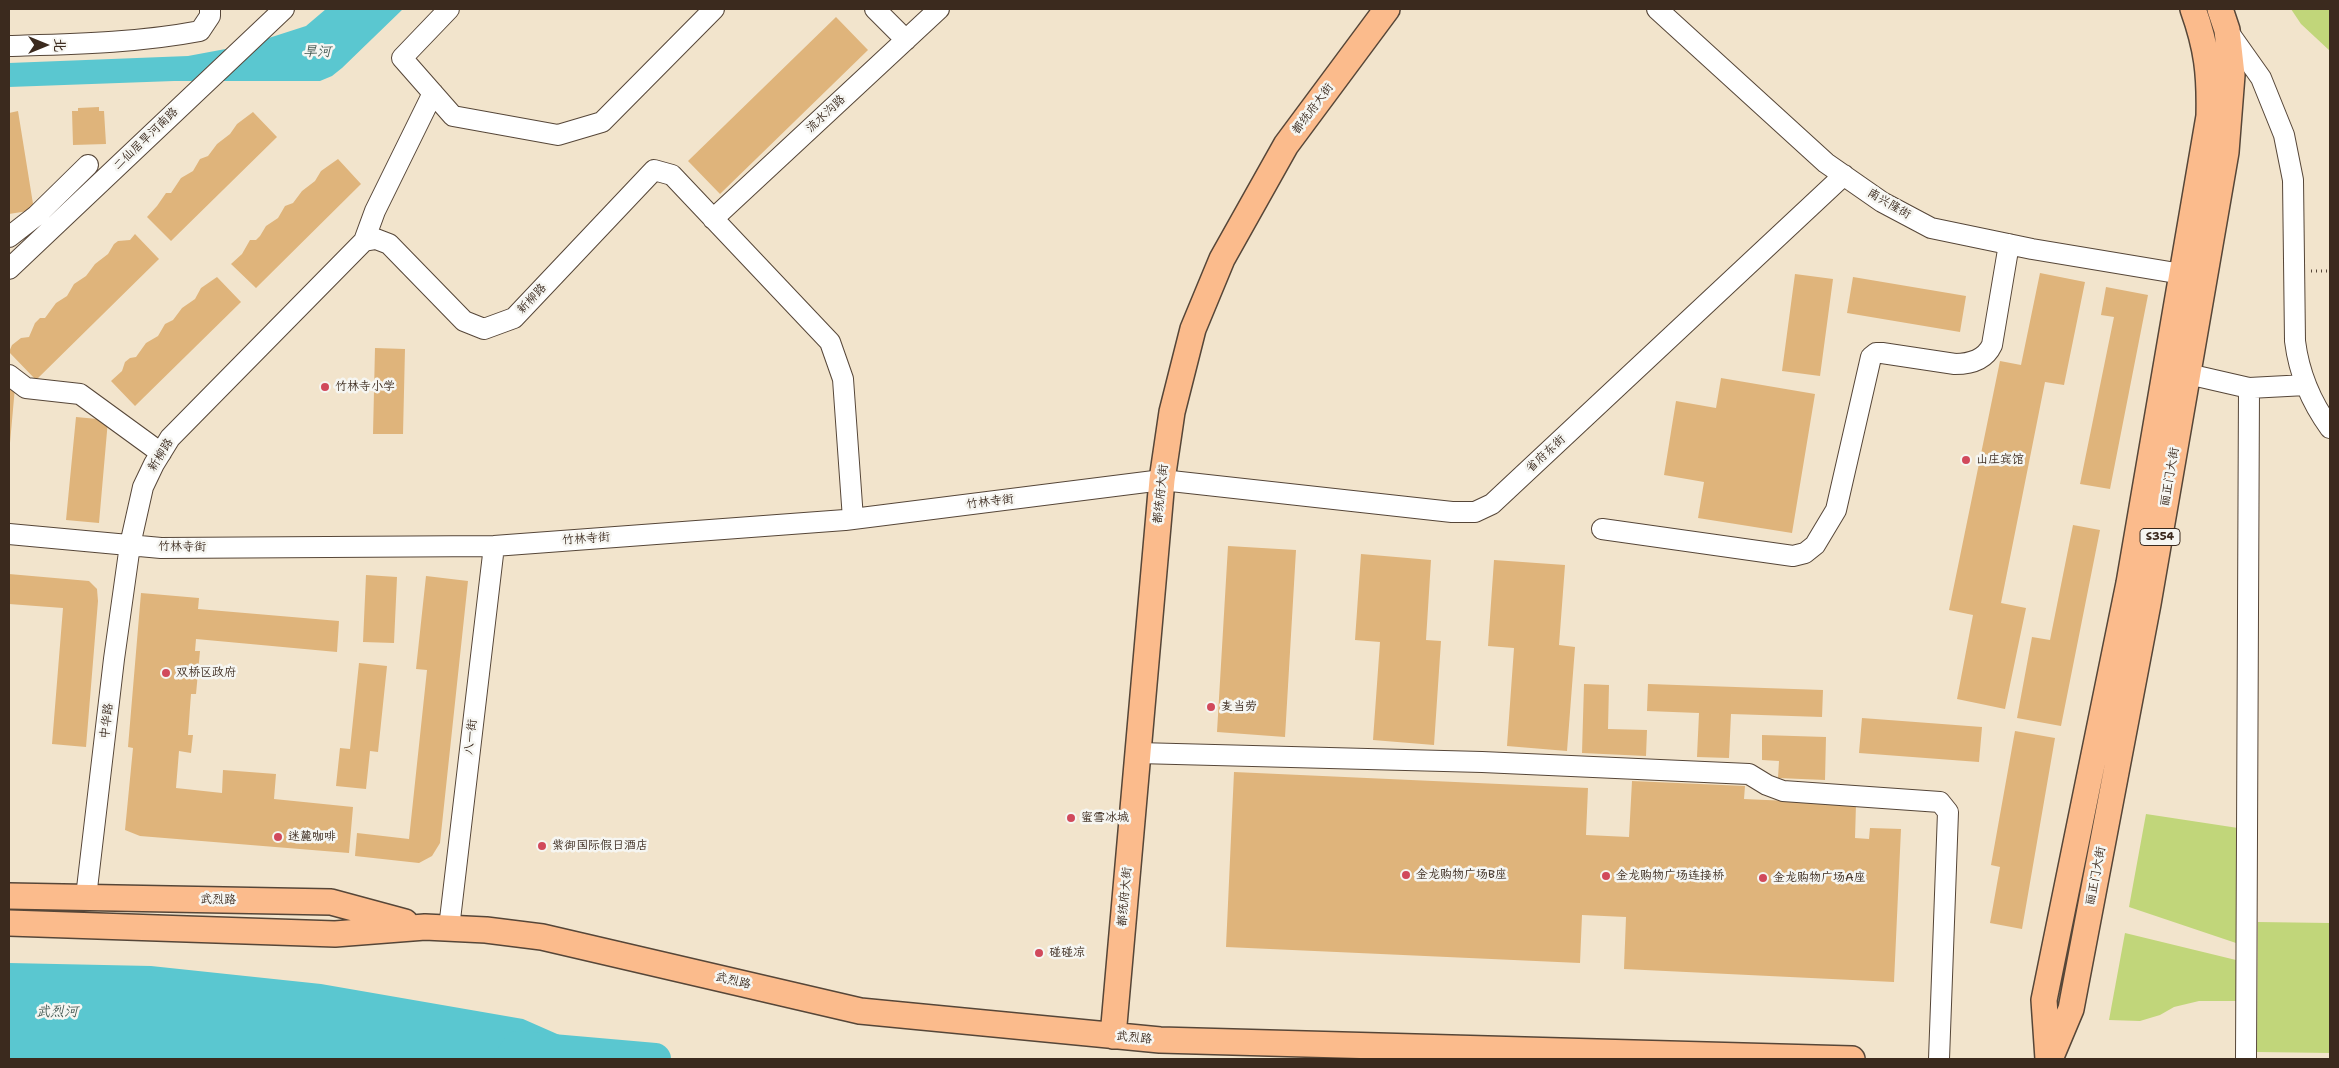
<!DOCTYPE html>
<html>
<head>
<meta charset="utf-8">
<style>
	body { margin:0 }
	#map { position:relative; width:2339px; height:1068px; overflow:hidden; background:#f2e4cc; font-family:"Shantell Sans","LXGW WenKai TC",sans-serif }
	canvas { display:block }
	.frame { position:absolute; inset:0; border:10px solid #3b2a1e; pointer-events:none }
	.north { position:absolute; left:20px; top:20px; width:50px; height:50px; -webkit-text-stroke:4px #f6f6f2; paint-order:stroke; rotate:90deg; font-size:14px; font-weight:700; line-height:20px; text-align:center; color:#3b2a1e }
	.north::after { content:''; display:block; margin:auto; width:18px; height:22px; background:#3b2a1e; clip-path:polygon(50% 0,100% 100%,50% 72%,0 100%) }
</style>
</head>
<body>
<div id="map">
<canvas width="2339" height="1068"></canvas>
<div class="frame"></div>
<div class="north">北</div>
</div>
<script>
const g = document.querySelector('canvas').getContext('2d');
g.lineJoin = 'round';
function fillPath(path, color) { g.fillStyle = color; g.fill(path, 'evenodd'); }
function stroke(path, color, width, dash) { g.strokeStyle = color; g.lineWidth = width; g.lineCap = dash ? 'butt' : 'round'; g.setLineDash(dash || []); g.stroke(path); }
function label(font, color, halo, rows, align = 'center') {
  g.font = font + ' "Shantell Sans","LXGW WenKai TC",sans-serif'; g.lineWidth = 5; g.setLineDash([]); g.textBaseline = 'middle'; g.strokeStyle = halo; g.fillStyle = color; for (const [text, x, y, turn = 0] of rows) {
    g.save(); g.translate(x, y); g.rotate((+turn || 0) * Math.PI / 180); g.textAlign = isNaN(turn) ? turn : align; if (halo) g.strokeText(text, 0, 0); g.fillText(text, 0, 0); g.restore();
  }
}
const green = new Path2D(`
	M 2291,9 L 2330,9 L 2330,51 L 2301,24 Z
	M 2146,814 L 2238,828 L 2236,943 L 2129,907 Z
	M 2258,922 L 2330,923 L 2330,1053 L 2257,1052 Z
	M 2125,933 L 2236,960 L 2236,1001 L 2199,1001 L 2174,1007 L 2160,1015 L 2140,1021 L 2109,1020 Z`);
const water = new Path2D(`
	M 326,9 L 403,9 L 342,68 L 332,76 L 320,81 L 174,81 L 9,87 L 9,63 L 188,56 L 247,45 L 306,26 Z
	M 9,963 L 151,966 L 321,984 L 523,1019 L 614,1059 L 9,1059 Z`);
const river = new Path2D(`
	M 510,1059 L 518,1047 L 655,1059`);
const building = new Path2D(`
	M 836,17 L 868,50 L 720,194 L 688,161 Z
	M 99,107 L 99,111 L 104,111 L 106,144 L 73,145 L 72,111 L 78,111 L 78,108 Z
	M 18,111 L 34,210 L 9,214 L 9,113 Z
	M 253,112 L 277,137 L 171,241 L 147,217 L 157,206 L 166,193 L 171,193 L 181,178 L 193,171 L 200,159 L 208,156 L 217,144 L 230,134 L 237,124 Z
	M 338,159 L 361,184 L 256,288 L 231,264 L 242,254 L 250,240 L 256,240 L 260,236 L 266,226 L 278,218 L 285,206 L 293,203 L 302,191 L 315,181 L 321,171 Z
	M 135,234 L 159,259 L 36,380 L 9,352 L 12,345 L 21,338 L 29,337 L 35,323 L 40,318 L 45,318 L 56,303 L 67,296 L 74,284 L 86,276 L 95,264 L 108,254 L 114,244 L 118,241 L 130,240 Z
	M 2040,273 L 2085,282 L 2064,385 L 2045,382 L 2001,603 L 2026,608 L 2005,709 L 1957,699 L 1973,615 L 1949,610 L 2000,361 L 2021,365 Z
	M 1795,274 L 1833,279 L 1820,376 L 1782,371 Z
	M 217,277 L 241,302 L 135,406 L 111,381 L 122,371 L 125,362 L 130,358 L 136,357 L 146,343 L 158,336 L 165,324 L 173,320 L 182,308 L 195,299 L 201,288 Z
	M 1853,277 L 1966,296 L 1960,332 L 1847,313 Z
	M 2106,287 L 2148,295 L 2110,489 L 2080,484 L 2114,317 L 2101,315 Z
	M 375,348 L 405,349 L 403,434 L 373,434 Z
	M 1721,378 L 1815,394 L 1792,533 L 1698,518 L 1704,482 L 1664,475 L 1676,401 L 1716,408 Z
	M 9,387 L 15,387 L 10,443 L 9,443 Z
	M 76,417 L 108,420 L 99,523 L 66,520 Z
	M 2073,525 L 2100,530 L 2061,726 L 2017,718 L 2032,637 L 2050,640 Z
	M 1228,546 L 1296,550 L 1285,737 L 1217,732 Z
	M 1361,554 L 1431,560 L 1426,640 L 1441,641 L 1434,745 L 1373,740 L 1380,642 L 1355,640 Z
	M 1494,560 L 1565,565 L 1559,645 L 1575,647 L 1567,751 L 1507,746 L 1514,648 L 1488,646 Z
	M 9,574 L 89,581 L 97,589 L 98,601 L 86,747 L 52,744 L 63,608 L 9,604 Z
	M 366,575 L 397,577 L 394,643 L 363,642 Z
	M 426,576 L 468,581 L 440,843 L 432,856 L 419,863 L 355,856 L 357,833 L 409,839 L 427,670 L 416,669 Z
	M 141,593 L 199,598 L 198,609 L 339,621 L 337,652 L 196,639 L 195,651 L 200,651 L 196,694 L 191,694 L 188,735 L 193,735 L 191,753 L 179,751 L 176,788 L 222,793 L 223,770 L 276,774 L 274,799 L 353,807 L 349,853 L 140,836 L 125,830 L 133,748 L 128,747 Z
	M 359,663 L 387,666 L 378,752 L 370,751 L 366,789 L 336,786 L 340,748 L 350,749 Z
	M 1584,684 L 1609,685 L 1608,729 L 1647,730 L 1646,756 L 1582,753 Z
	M 1648,684 L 1823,690 L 1822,717 L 1731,714 L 1729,758 L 1697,757 L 1699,713 L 1647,711 Z
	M 1862,718 L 1982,727 L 1979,762 L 1859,753 Z
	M 2015,731 L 2055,738 L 2022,929 L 1990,923 L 2000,867 L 1991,865 Z
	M 1762,735 L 1826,737 L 1825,780 L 1778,778 L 1779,761 L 1762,760 Z
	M 1234,772 L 1588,788 L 1586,835 L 1629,837 L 1632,781 L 1745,786 L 1744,799 L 1856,804 L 1855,838 L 1869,839 L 1870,828 L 1901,829 L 1894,982 L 1624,969 L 1626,917 L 1582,915 L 1580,963 L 1226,947 Z`);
const path = new Path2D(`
	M 2311,271 L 2330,271`);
const minor = new Path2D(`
	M 449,9 L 402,58 L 453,116 L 558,135 L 602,122 L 714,9
	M 875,9 L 906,40
	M 1657,9 L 1826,163 L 1882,202 L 1931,228 L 2032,249 L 2182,274
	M 2227,30 L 2261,78 L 2284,135 L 2293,180 L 2295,341 C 2299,373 2311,402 2330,428
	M 9,46 C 73,44 137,43 200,31 L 210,16 L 210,9
	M 713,219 L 939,9
	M 9,237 L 36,216 L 88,165
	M 364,241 L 375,211 L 433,93
	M 9,269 L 284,9
	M 2188,374 L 2249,388 L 2306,385
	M 9,375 L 26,388 L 80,394 L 161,453
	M 1602,529 L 1793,556 L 1805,553 L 1815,545 L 1836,510 L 1871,357 L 1876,353 L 1882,353 L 1955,364 C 1970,364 1985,360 1992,345 L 2009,244
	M 9,534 L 161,548 L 494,546 L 845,520 L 1162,480 L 1452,512 L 1475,512 L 1492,504 L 1844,175
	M 1138,753 L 1482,762 L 1749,774 L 1767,785 L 1783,791 L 1940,802 L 1948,812 L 1939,1059
	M 86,897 L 114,659 L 130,545 L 143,487 L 154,464 L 170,438 L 364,241 L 376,239 L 389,244 L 464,321 L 484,329 L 514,318 L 654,170 L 672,175 L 830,342 L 843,379 L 853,519
	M 449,928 L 494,546
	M 2246,1059 L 2249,388`);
const major = new Path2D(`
	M 9,896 L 331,902 L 405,922
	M 9,923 L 335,934 L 425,927 L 486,930 L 542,937 L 860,1011 L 1160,1040 L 1852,1059
	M 1113,1036 L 1162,480 L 1172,412 L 1193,329 L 1222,259 L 1286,145 L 1387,9
	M 2048,1059 L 2044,1000 L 2129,583 L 2209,116 C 2210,74 2207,48 2193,9
	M 2050,1059 L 2071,1009 L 2148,604 L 2226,152 L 2232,75 L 2227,30 L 2220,9`);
const markers = [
	[325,387,5,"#d1495b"],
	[1966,460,5,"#d1495b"],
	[166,673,5,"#d1495b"],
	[1211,707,5,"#d1495b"],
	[1071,818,5,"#d1495b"],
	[278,837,5,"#d1495b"],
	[542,846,5,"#d1495b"],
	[1406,875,5,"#d1495b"],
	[1606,876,5,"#d1495b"],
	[1763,878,5,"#d1495b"],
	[1039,953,5,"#d1495b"]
];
const shields = [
	[2160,537,40]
];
const shieldNames = [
	["S354",2160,537]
];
const streetNames = [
	["都统府大街",1313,109,-53],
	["流水沟路",826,114,-43],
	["二仙居旱河南路",146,139,-44],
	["南兴隆街",1889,204,30],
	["新柳路",532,299,-47],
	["省府东街",1546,454,-43],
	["新柳路",161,455,-58],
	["丽正门大街",2170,477,-80],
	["都统府大街",1161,494,-84],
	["竹林寺街",990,502,-7],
	["竹林寺街",586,539,-4],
	["竹林寺街",182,547,1],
	["中华路",107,721,-83],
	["八一街",471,737,-83],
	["丽正门大街",2096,876,-79],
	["都统府大街",1125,897,-85],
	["武烈路",218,900,1],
	["武烈路",733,981,13],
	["武烈路",1134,1038,6]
];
const poiNames = [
	["竹林寺小学",335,387],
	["山庄宾馆",1976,460],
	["双桥区政府",176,673],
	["麦当劳",1221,707],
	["蜜雪冰城",1081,818],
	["迷麓咖啡",288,837],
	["紫御国际假日酒店",552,846],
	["金龙购物广场B座",1416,875],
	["金龙购物广场连接桥",1616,876],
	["金龙购物广场A座",1773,878],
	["碰碰凉",1049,953]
];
const waterNames = [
	["旱河",317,52],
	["武烈河",57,1012]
];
fillPath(green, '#c1d67a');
fillPath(water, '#5ac7d0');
stroke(river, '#5ac7d0', 32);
fillPath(building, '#dfb47b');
stroke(minor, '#564638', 22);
stroke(major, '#564638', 28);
stroke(path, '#564638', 3, [1, 4]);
stroke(minor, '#fff', 20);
stroke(major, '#fbbb8c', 25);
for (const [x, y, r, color] of markers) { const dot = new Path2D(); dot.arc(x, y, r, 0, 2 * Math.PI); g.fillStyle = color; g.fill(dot); stroke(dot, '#f6f6f2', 2); }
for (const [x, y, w] of shields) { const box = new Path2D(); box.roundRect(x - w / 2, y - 8.5, w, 17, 4); g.fillStyle = '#f6f6f2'; g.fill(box); stroke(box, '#3b2a1e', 1); }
label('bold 11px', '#3b2a1e', null, shieldNames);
label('12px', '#3b2a1e', '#f6f6f2', streetNames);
label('12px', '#3b2a1e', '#f6f6f2', poiNames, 'left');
label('italic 14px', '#445953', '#f6f6f2', waterNames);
</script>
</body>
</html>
